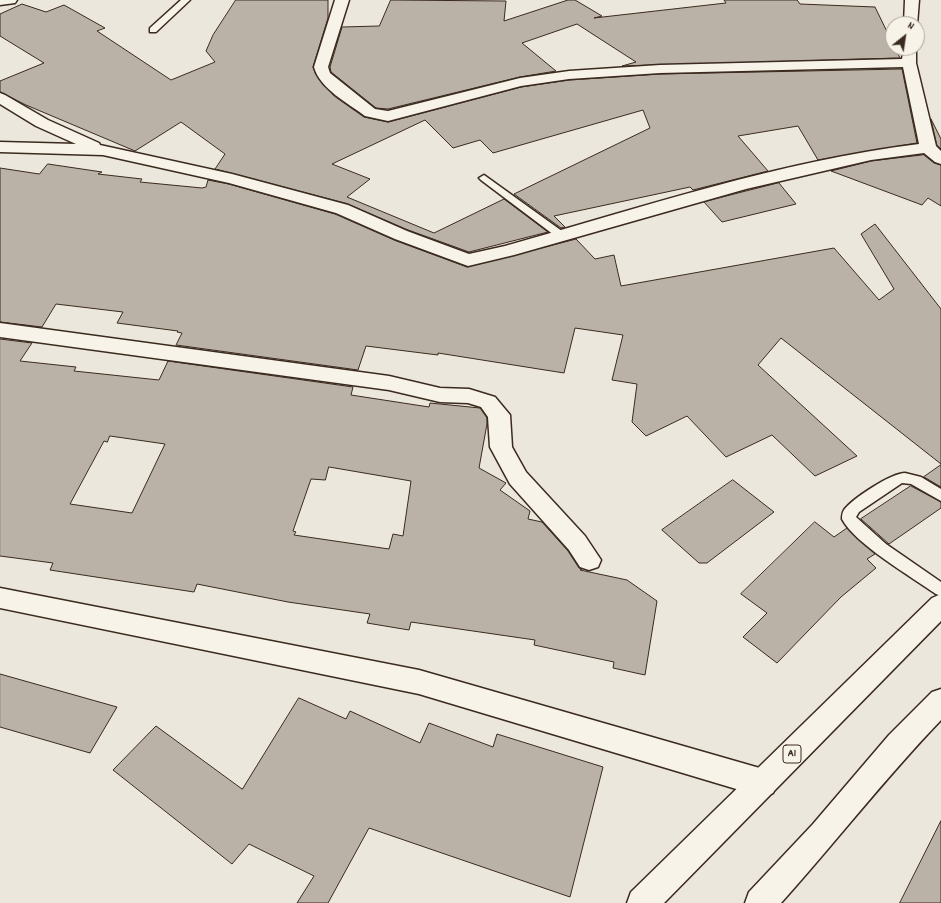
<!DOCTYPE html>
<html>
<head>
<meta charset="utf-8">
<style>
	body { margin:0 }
	#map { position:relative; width:941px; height:903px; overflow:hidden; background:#ece7dc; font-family:Dekko,sans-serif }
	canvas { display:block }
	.north { position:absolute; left:885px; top:16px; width:40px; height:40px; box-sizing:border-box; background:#f7f3e8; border:1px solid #aca397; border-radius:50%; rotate:30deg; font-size:11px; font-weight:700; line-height:16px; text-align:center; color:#3b2a1e }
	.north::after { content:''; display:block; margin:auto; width:14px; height:18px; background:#3b2a1e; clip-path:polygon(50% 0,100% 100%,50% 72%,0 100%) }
</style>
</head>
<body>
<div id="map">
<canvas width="941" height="903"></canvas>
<div class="north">N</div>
</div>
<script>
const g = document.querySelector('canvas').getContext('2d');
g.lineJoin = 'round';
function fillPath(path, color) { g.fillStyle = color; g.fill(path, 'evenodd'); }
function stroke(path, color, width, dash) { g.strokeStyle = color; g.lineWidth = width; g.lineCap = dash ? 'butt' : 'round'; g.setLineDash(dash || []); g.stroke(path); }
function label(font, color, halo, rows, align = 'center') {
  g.font = font + ' Dekko,sans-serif'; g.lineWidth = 3.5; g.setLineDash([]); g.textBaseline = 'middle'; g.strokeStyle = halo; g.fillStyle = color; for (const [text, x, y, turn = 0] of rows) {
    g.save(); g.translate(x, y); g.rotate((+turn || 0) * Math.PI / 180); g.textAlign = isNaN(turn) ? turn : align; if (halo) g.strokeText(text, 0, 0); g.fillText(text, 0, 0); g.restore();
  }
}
const building = new Path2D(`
	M 236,0 L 328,0 L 328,18 L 313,67 L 316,75 L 334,96 L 364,117 L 388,122 L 521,87 L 569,80 L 660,74 L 902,69 L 917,143 L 818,160 L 798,126 L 738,136 L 768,171 L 693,190 L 690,187 L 554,216 L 565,227 L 561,228 L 514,194 L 650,128 L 643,110 L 493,153 L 480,140 L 453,148 L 425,120 L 332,164 L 370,179 L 347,197 L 434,233 L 504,199 L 548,232 L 469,252 L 408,230 L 348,204 L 215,169 L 225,154 L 181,122 L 135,151 L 26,105 L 0,92 L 0,81 L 44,63 L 0,36 L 0,14 L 22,4 L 46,12 L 64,5 L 105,28 L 97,31 L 171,80 L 215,62 L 206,51 L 213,35 Z
	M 391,0 L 506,1 L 504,21 L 568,0 L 575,0 L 602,16 L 594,18 L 726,3 L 724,0 L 797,0 L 800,4 L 875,7 L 893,44 L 893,48 L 895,48 L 900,58 L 622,66 L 636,62 L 577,24 L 522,43 L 556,71 L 520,77 L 388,109 L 376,108 L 331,72 L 330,67 L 342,27 L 379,26 Z
	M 931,119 L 941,139 L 941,149 L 937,145 Z
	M 924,155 L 934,163 L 941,165 L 941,206 L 928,198 L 922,205 L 831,171 L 871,161 Z
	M 48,164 L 102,172 L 98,174 L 142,179 L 140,182 L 202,188 L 206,187 L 208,180 L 229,184 L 335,214 L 394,240 L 467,267 L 576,239 L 595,259 L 614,255 L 621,286 L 834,248 L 879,300 L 894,289 L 861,234 L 875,224 L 941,309 L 941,464 L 781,338 L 758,365 L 857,456 L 815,476 L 772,435 L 726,457 L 687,416 L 646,436 L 632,422 L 637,384 L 612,380 L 623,335 L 575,328 L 564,373 L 438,353 L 438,355 L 366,346 L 358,370 L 176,345 L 182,333 L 177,332 L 178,331 L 117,323 L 123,312 L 56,304 L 42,327 L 0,322 L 0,168 L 39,174 Z
	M 779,183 L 796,204 L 722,222 L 704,202 Z
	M 0,339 L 32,343 L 20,361 L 76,367 L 74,371 L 159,380 L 168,361 L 353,387 L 351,395 L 429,407 L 430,403 L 480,408 L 487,418 L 487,424 L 479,468 L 506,483 L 500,490 L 530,511 L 528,519 L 542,522 L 568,551 L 579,568 L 582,569 L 580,570 L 627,580 L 657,601 L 645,675 L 613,668 L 614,662 L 534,645 L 535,640 L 411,622 L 409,630 L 367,623 L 370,614 L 288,602 L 197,584 L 194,592 L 50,570 L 53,563 L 0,556 ZM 110,436 L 165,444 L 132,513 L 70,504 L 104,441 L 107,442 ZM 329,467 L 411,481 L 403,536 L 393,534 L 389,549 L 294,535 L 296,532 L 293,531 L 311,479 L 325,480 Z
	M 941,465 L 941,487 L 924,477 Z
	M 733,480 L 774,512 L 707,563 L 699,563 L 662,530 Z
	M 911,486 L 941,502 L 941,508 L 889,544 L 861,519 Z
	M 815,522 L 834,537 L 847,528 L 875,554 L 867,559 L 876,568 L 841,597 L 777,663 L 743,637 L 767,613 L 741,594 Z
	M 0,674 L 117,707 L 90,753 L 0,727 Z
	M 299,698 L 346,719 L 350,711 L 420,743 L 429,723 L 493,747 L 497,734 L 603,767 L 570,897 L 369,828 L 328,903 L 297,903 L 314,876 L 249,844 L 232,864 L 113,770 L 156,726 L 242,789 Z
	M 941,821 L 941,903 L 900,903 Z`);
const lane = new Path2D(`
	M 181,0 L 190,0 L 156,32 L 150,32 L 150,28 Z
	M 484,175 L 566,234 L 567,236 L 566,238 L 558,238 L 481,180 L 479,178 Z
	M 905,473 L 921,477 L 941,489 L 941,501 L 911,484 L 902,483 L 859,512 L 856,517 L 886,544 L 941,582 L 941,596 L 936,594 C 912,577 855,544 842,519 C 842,516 842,513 844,510 C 852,499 891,473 905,473 Z`);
const street = new Path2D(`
	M 0,0 L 17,0 L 15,3 L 0,5 Z
	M 335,0 L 349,0 L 328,67 L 330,73 L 375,109 L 388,111 L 520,78 L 569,71 L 660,65 L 902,59 L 904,48 L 916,48 L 916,63 L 936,146 L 941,151 L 941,164 L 935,162 L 924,153 L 871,160 L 746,189 L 514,255 L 468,266 L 395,239 L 336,213 L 229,183 L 103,155 L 0,152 L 0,142 L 76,144 L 36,126 L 0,104 L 0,93 L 5,95 L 48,120 L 99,143 L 100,145 L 232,174 L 348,205 L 407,231 L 469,254 L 505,246 C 640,208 780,161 919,144 L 903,67 L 660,73 L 569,79 L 521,86 L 388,121 L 365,116 C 348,103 320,89 314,67 Z
	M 905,0 L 919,0 L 917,25 L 904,24 Z
	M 0,323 L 389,376 L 440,388 L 469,389 L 495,397 L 510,415 L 512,447 L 526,472 L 585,536 L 601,560 L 598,567 L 589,570 L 580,567 L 569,550 L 510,484 L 490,447 L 488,417 L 481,407 L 468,403 L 440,402 L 389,390 L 0,337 Z`);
const secondary = new Path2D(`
	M 0,588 L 419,670 L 763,769 L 773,773 L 777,783 L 773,793 L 763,797 L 419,694 L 0,608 Z`);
const highway = new Path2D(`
	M 941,594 L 941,621 L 664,903 L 627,903 L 631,892 L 932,598 Z
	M 941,689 L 941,720 C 885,778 835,843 781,903 L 745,903 L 749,892 L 813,824 L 889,735 L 932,692 Z`);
const shields = [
	[792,754,18]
];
const shieldNames = [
	["A1",792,754]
];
fillPath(building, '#bab2a7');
stroke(building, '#3b2a1e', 1);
stroke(lane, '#3b2a1e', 3);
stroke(street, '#3b2a1e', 3);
stroke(secondary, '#3b2a1e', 3);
stroke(highway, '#3b2a1e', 3);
fillPath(lane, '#f7f3e8');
fillPath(street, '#f7f3e8');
fillPath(secondary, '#f7f3e8');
fillPath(highway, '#f7f3e8');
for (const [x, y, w] of shields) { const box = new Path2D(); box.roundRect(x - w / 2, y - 9, w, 18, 3); g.fillStyle = '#f7f3e8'; g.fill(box); stroke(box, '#3b2a1e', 1); }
label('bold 11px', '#3b2a1e', null, shieldNames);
</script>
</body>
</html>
